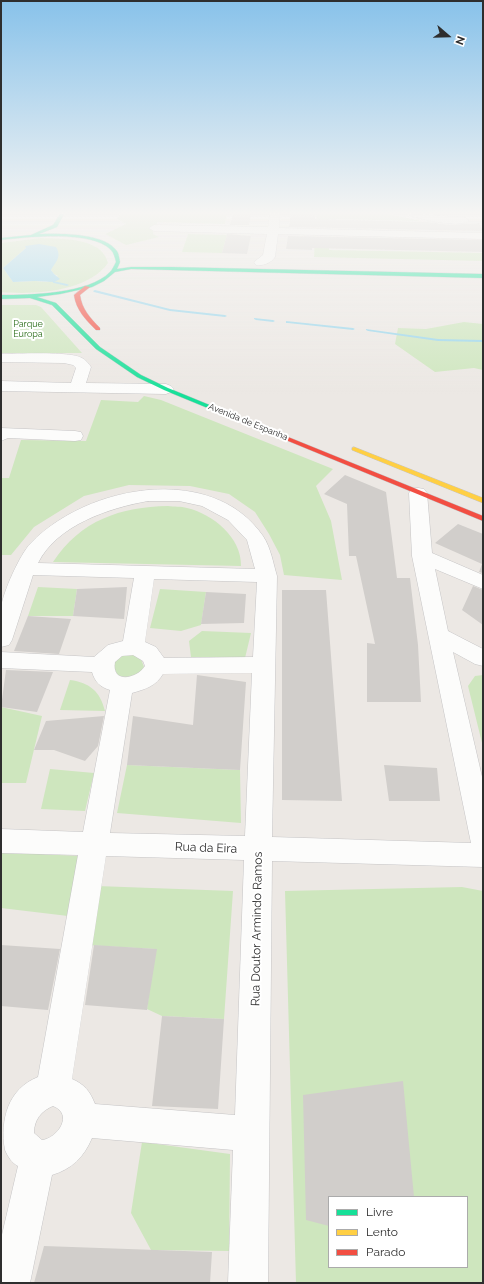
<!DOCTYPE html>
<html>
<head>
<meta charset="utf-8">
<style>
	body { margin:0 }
	#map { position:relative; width:484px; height:1284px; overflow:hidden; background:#ece8e4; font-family:Raleway,sans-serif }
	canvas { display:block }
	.frame { position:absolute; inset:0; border:2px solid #2e2e2e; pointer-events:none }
	.legend { position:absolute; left:328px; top:1196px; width:140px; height:72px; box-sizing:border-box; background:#fff; border:1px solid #ababab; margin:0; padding:5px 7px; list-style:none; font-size:12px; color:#2e2e2e }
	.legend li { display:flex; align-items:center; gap:8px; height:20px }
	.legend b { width:20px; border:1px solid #ababab }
	.north { position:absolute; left:428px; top:16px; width:40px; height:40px; -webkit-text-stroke:3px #fff; paint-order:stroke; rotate:110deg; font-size:11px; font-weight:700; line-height:16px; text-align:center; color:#2e2e2e }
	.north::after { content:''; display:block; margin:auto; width:14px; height:18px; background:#2e2e2e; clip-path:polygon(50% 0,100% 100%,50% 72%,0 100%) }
</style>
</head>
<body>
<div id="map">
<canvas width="484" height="1284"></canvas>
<div class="frame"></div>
<ul class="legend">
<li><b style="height:5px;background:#16e098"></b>Livre</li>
<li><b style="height:5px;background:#ffcf43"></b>Lento</li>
<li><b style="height:5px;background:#f24e42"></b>Parado</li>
</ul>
<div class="north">N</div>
</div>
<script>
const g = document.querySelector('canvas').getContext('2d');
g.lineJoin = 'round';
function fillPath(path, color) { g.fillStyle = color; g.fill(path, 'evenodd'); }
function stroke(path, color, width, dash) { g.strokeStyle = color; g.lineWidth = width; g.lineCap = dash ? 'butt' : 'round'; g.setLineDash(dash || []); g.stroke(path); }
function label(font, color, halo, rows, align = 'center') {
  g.font = font + ' Raleway,sans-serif'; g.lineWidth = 4; g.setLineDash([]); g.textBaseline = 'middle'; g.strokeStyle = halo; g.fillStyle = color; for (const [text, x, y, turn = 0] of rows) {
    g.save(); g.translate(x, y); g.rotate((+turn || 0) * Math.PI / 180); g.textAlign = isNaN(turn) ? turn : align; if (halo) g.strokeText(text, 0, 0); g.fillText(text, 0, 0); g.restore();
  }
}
const green = new Path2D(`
	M 120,214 L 227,214 L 225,224 L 158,222 L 154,227 L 153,234 L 159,237 L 126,245 L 105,234 L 126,224 L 117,219 Z
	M 317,214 L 389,214 L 421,221 L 329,219 L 316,227 Z
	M 188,234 L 227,235 L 222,253 L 182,252 Z
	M 41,238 C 62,239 102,237 108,263 C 88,292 33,295 1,292 L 1,243 ZM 26,248 L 51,270 L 54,274 L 58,276 L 47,282 L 35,281 L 13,282 L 3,268 Z
	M 315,238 L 329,238 L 329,250 L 483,253 L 483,261 L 314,257 Z
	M 1,305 L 36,305 L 41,307 L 82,353 L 1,353 Z
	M 464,322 L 483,324 L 483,370 L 474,368 L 435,372 L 395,344 L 398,328 L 426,329 Z
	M 144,396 L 161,400 L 333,469 L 316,486 L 331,521 L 342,580 L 284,575 L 280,555 L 269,534 L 255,512 L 229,494 L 190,486 L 129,485 L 84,496 L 34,527 L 11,555 L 1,555 L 1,478 L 9,478 L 21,440 L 86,441 L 101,400 L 138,402 Z
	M 168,506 C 174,507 181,506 187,508 C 213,514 242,538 241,566 L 53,562 C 81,520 120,507 168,506 Z
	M 38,587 L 77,589 L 73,616 L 28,616 Z
	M 160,589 L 206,592 L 201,625 L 181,631 L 150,628 Z
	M 202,631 L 251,633 L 245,658 L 191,657 L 189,641 Z
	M 133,655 L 141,659 L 144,667 C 138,677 128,678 118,676 L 112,664 L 122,656 Z
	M 483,675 L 483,747 L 468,686 L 475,676 Z
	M 70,680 C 90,683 100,691 105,711 L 60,710 Z
	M 1,707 L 42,716 L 26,783 L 1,783 Z
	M 127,765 L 240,770 L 241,823 L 117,813 Z
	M 50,769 L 94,773 L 85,811 L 41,809 Z
	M 1,852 L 78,856 L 68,916 L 1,908 Z
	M 97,886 L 233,891 L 224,1019 L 162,1016 L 147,1009 L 155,949 L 85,945 Z
	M 462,887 L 483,891 L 483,1283 L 296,1283 L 285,891 ZM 329,1197 L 467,1197 L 467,1267 L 329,1267 Z
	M 142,1142 L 230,1154 L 229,1251 L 151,1250 L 131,1213 Z`);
const water = new Path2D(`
	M 39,244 L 56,247 C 62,257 56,261 51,270 L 54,274 L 60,279 L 54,282 L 35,281 L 13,282 L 3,268 L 26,248 L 25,246 Z`);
const stream = new Path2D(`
	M 53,281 L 67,284 L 69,285 L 67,286 L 54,283 L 53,283 Z
	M 95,290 L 170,309 L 225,315 L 227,316 L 225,317 L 170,311 L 94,292 L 93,291 Z
	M 254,318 L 273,320 L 275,321 L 273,322 L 256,320 L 254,319 Z
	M 286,321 L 353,328 L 355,329 L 353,330 L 288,323 L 286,323 Z
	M 366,329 L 438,339 L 483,340 L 483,342 L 438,341 L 368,331 L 366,330 Z`);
const building = new Path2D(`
	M 233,214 L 251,214 L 249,225 L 230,225 Z
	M 291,214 L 315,214 L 315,219 L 428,222 L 450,225 L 479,223 L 483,231 L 289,227 Z
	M 227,234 L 251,236 L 247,254 L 222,253 Z
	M 288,236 L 483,240 L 483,252 L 312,248 L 312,250 L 286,249 Z
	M 345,475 L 386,492 L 397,578 L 410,578 L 418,645 L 421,702 L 367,702 L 367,643 L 375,644 L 356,556 L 349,556 L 347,504 L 324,494 Z
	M 458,524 L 483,534 L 483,573 L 479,572 L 482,564 L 435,543 Z
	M 473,586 L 483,590 L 483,625 L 462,610 Z
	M 127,587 L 124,619 L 73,616 L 77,589 Z
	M 282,590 L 326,590 L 342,801 L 282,800 Z
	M 206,592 L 246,594 L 244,623 L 201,624 Z
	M 28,616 L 71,619 L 59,654 L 14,651 Z
	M 6,670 L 53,672 L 37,712 L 1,707 Z
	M 197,675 L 246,682 L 240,770 L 127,765 L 133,716 L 193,725 Z
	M 104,716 L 98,746 L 85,761 L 54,750 L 34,750 L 46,721 Z
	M 384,765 L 437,768 L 440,801 L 389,801 Z
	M 1,945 L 60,949 L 48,1010 L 1,1006 Z
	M 94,945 L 157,949 L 147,1010 L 85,1005 Z
	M 162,1016 L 224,1019 L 218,1109 L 152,1106 Z
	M 403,1081 L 414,1197 L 329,1197 L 329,1226 L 306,1220 L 303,1095 Z
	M 44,1246 L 212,1252 L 210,1283 L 34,1283 Z`);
const street = new Path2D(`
	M 270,214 L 280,214 L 279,228 L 483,233 L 483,239 L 278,234 L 275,257 C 271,263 263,266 256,265 L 254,262 L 263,255 L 267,234 L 154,231 L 149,228 L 154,225 L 268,227 Z
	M 409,214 L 464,217 L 469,220 C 462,229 421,219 410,216 Z
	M 1,354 C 19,354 69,351 82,358 C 86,360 89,364 91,367 L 86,383 L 166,384 L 171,386 L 174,389 L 171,392 L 166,394 L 1,391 L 1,381 L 71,383 L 76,368 L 73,365 L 64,363 L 1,362 Z
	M 1,428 L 75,431 L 81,432 L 83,436 L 81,440 L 75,441 L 8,438 L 1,441 Z
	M 418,488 L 424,489 L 427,493 L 432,553 L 483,575 L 483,589 L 435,569 L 448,631 L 483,649 L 483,666 L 475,664 L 453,652 L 483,781 L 483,867 L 272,861 L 268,1283 L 228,1283 L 233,1150 L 92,1138 C 84,1157 72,1169 52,1175 L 30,1283 L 1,1283 L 1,1239 L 18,1166 C 12,1163 8,1157 5,1150 C 0,1119 8,1089 38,1077 L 78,855 L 1,853 L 1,829 L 83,832 L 110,690 C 100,687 95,682 92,672 L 1,668 L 1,652 L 94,657 L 108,645 L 123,641 L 134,578 L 33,575 L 12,640 L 9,645 L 1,647 C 1,635 0,621 1,608 C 3,592 20,554 31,543 C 87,485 212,462 263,536 C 271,548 273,563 277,576 L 272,837 L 471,843 L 412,556 L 409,493 L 412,489 ZM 148,501 L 179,501 L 202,506 L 228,520 L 247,540 L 255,569 L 38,563 C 57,525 109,508 148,501 ZM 154,579 L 257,582 L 253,657 L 164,658 L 156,647 L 145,642 ZM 133,655 L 143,661 L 145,666 C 137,679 111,684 115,662 L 122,656 ZM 252,673 L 245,836 L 110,833 L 132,693 C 146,689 156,686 163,674 ZM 106,856 L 244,860 L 235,1115 L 95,1104 C 90,1091 84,1084 72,1079 ZM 53,1106 C 74,1114 58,1138 42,1140 L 34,1133 C 34,1120 41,1111 53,1106 Z`);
const fast = new Path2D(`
	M 60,214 L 64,214 L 57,227 L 39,234 C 58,233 104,233 116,250 C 119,253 119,258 120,262 L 117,269 L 131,267 L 171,267 L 483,274 L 483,278 L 131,269 L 115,272 L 104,281 L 92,287 L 60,294 L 37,297 L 56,303 L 100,347 L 141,375 L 168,388 L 285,436 L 286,437 L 283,439 L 164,390 L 137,377 L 96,349 L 52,305 L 30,298 L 1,299 L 1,295 C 30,295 89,294 110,272 C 112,270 114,266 116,262 C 115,258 114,253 111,250 C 92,230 27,237 1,240 L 1,238 L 31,235 L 53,225 Z`);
const slow = new Path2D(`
	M 354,447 L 483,498 L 483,503 L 352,450 L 352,448 Z`);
const jam = new Path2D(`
	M 85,286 L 90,287 L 80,295 C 82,309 90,318 100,328 L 100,330 L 96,330 C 86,320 76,310 74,295 Z
	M 283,435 L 483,516 L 483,521 L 281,438 L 280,437 Z`);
const farParknames = [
	["Parque",28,324],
	["Europa",28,334]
];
const farStreetnames = [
	["Avenida de Espanha",248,422,22]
];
const nearStreetnames = [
	["Rua da Eira",206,848,2],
	["Rua Doutor Armindo Ramos",257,929,-89]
];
fillPath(green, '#cee6be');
fillPath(water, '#99d6ec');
fillPath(stream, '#99d6ec');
fillPath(building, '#d1cecb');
stroke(street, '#c5c4c5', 1);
stroke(fast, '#c5c4c5', 1);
stroke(slow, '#c5c4c5', 1);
stroke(jam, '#c5c4c5', 1);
fillPath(street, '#fcfcfb');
fillPath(fast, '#16e098');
fillPath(slow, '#ffcf43');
fillPath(jam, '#f24e42');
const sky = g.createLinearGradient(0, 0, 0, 394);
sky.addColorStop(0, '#88c2ea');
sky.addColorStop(0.54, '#f6f5f3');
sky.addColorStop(1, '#f6f5f300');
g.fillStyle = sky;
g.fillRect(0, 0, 484, 394);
label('9px', '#2c6e1b', '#fff', farParknames);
label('9px', '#2e2e2e', '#fff', farStreetnames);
label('12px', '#2e2e2e', '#fff', nearStreetnames);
</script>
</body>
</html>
